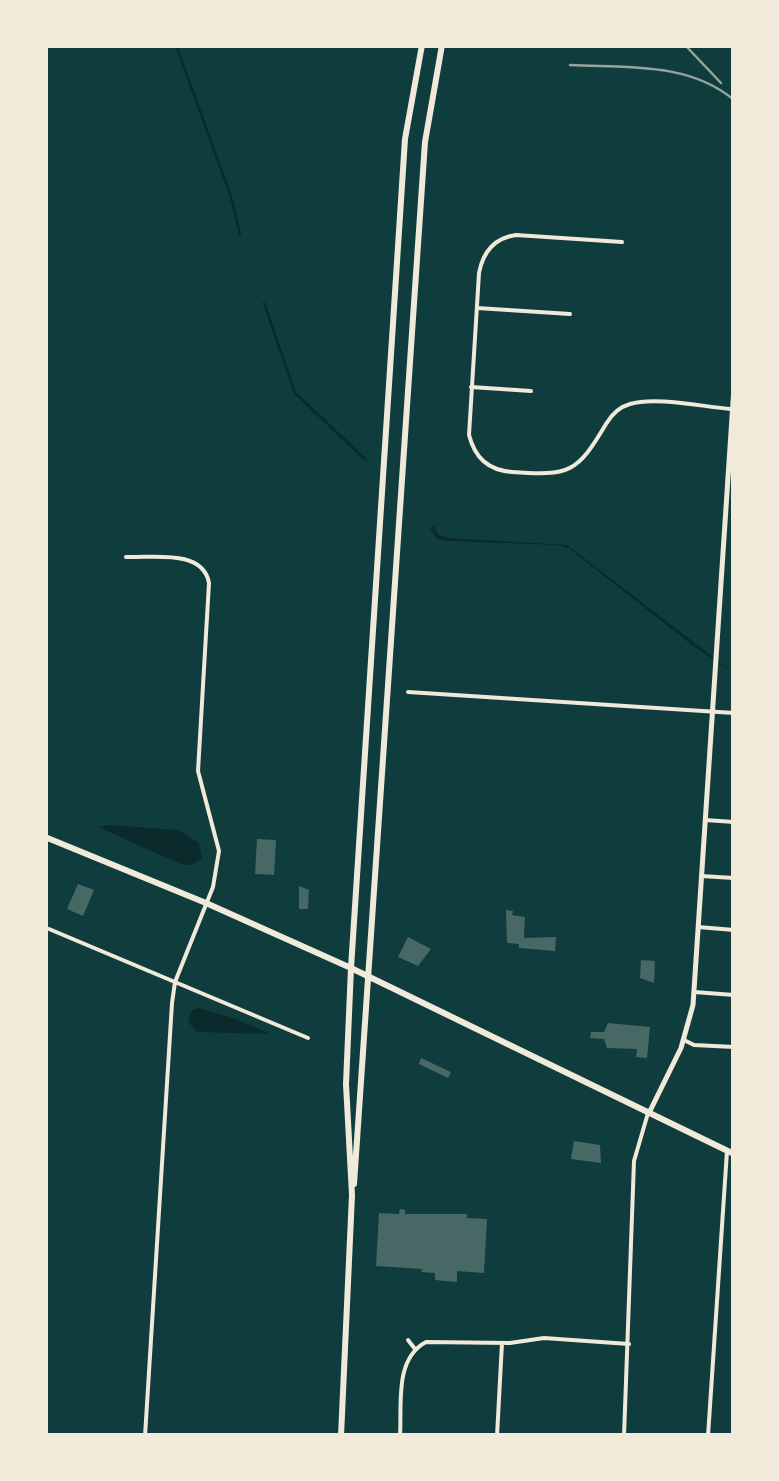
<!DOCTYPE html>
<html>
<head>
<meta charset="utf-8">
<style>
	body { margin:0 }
	#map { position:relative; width:779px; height:1481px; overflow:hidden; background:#0f3d3e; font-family:Cabin,sans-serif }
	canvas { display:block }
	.frame { position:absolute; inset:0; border:48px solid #f1e9da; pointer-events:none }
</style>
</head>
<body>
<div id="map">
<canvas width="779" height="1481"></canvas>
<div class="frame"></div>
</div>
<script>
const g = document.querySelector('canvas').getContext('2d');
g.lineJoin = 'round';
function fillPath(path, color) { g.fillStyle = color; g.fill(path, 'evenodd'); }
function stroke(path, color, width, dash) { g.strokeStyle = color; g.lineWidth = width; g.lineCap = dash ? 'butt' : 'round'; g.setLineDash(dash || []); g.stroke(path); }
const water = new Path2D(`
	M 434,526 L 438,534 L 447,538 L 567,545 L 734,673 L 692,645 L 570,549 L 558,545 L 449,541 L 437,539 L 430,528 Z
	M 108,825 L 178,830 L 199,843 L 202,858 L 193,865 L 183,865 L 98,827 Z
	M 198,1008 L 230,1017 L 271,1034 L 197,1032 L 188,1022 L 192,1010 Z`);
const stream = new Path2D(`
	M 176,45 L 231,197 L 240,234
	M 264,303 L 295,393 L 366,460`);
const building = new Path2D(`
	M 257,839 L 276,840 L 274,875 L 255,874 Z
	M 78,884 L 94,890 L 83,916 L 67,909 Z
	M 299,886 L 309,890 L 308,909 L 299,909 Z
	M 506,910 L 513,911 L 512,915 L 525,917 L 524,938 L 556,937 L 555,951 L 519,948 L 519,944 L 507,943 Z
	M 408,937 L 431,949 L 418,966 L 398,957 Z
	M 641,960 L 655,961 L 654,983 L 640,978 Z
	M 608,1023 L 650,1027 L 647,1058 L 636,1057 L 637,1049 L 607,1048 L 604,1039 L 590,1038 L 591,1032 L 604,1032 Z
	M 421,1058 L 451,1072 L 448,1078 L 419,1064 Z
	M 574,1141 L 600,1145 L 601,1163 L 571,1159 Z
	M 400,1209 L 405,1210 L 405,1214 L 467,1214 L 467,1218 L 487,1219 L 484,1273 L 457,1271 L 457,1282 L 435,1280 L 435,1273 L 421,1272 L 422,1269 L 376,1266 L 379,1213 L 399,1214 Z`);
const minor = new Path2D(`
	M 622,242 L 516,235 C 494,238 483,252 479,273 L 469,435 C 475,458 488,470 512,472 C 570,476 577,473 606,424 C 612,414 619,407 630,404 C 655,396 704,407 731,409
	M 477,308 L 570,314
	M 471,387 L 531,391
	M 126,557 C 154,558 203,549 209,583 L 198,771 L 219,851 L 213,887 L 175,982 L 172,1003 L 145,1436
	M 408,692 L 734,713
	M 705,820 L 734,822
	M 701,876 L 734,878
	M 698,927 L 734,930
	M 49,929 L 308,1038
	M 694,992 L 734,995
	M 684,1040 L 694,1045 L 734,1047
	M 408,1340 L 415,1349
	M 400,1436 C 402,1405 394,1359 426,1342 L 510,1343 L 544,1338 L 629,1344
	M 497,1436 L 502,1343
	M 624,1436 L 634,1161 L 648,1113
	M 708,1436 L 727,1151`);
const tertiary = new Path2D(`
	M 649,1113 L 681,1048 L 693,1005 L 734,387`);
const primary = new Path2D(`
	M 45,837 L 206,903 L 351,968 L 734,1154
	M 354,1184 L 425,142 L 442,45
	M 341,1436 L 352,1195 L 346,1084 L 351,968 L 405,139 L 422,45`);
const rail = new Path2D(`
	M 685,45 L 721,83
	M 570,65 C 627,68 689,62 734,100`);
fillPath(water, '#0a2a2b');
stroke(stream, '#0a2a2b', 2.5);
fillPath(building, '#486865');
stroke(minor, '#f1e9da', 4);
stroke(tertiary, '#f1e9da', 5);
stroke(primary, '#f1e9da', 6);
stroke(rail, '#97a49c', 2.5);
</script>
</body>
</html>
